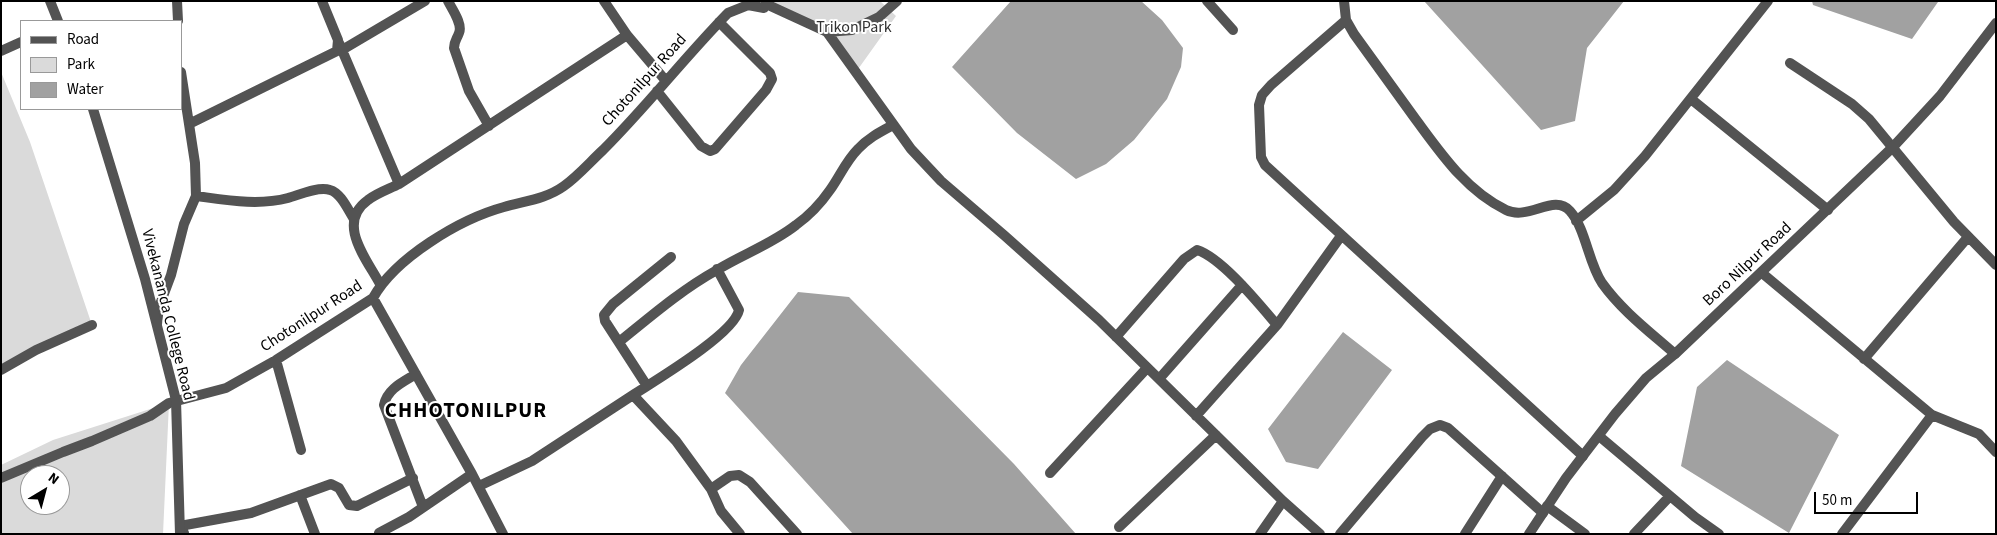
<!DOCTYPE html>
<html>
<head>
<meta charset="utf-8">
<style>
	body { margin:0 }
	#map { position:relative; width:1997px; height:535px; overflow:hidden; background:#fff; font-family:"Source Sans 3",sans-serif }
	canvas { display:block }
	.frame { position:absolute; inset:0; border:2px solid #000; pointer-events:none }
	.legend { position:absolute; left:20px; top:20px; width:162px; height:90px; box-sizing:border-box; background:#fff; border:1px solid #999; margin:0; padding:6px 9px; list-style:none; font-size:15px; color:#000 }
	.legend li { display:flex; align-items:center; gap:10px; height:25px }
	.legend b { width:25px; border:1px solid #999 }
	.north { position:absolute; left:20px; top:465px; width:50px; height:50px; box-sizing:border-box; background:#fff; border:1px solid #999; border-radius:50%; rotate:37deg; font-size:14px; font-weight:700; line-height:20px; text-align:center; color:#000 }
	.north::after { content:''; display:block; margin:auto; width:18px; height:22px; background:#000; clip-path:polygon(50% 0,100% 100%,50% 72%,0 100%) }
	.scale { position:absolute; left:1814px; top:492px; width:104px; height:22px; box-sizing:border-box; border:2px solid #000; border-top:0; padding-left:6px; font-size:15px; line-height:18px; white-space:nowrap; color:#000; -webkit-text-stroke:4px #fff; paint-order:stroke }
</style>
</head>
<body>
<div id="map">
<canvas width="1997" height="535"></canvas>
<div class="frame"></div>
<ul class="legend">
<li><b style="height:6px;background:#535353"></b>Road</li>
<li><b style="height:14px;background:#dadada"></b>Park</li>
<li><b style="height:14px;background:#a1a1a1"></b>Water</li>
</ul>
<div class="north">N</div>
<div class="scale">50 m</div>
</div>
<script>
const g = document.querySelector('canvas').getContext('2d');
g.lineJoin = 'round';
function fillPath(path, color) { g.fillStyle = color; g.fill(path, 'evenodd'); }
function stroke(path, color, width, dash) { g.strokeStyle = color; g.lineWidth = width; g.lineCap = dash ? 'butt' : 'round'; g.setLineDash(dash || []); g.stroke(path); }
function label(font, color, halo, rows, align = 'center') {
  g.font = font + ' "Source Sans 3",sans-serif'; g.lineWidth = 4; g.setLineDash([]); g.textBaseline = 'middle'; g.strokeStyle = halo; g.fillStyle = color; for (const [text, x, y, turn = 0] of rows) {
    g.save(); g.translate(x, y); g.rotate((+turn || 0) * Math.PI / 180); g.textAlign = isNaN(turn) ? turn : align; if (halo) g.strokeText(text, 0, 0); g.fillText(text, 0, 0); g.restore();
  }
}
const green = new Path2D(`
	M 771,1 L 880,1 L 896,16 L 856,72 L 820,29 Z
	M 1,72 L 30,142 L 92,325 L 1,372 Z
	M 169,403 L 163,534 L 1,534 L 1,465 L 53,440 ZM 30,475 L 60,475 L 60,505 L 30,505 Z`);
const water = new Path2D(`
	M 1011,1 L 1141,1 L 1162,20 L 1183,48 L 1181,67 L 1167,99 L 1134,140 L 1106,164 L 1076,179 L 1017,133 L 952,67 Z
	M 1424,1 L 1624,1 L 1587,48 L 1575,121 L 1541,130 Z
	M 1812,1 L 1938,1 L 1938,2 L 1912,39 L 1813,5 Z
	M 798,292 L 849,297 L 1014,464 L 1076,534 L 853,534 L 725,393 L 741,365 Z
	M 1343,332 L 1392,370 L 1318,469 L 1286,462 L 1268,429 Z
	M 1727,360 L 1839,435 L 1789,533 L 1681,466 L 1697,387 Z`);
const minor = new Path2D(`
	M 177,1 L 178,21
	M 448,1 C 452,9 463,24 459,33 C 457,39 454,41 454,48 L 469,91 L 489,126
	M 604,1 L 627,35 L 666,81
	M 1207,1 L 1233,30
	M 1344,1 L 1346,20 L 1354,34 C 1374,62 1394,89 1414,117 C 1440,152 1465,190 1506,210 C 1529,221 1554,193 1570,211 C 1586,229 1588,262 1602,283 C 1622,311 1650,332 1675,354
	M 1346,20 L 1271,85 L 1262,95 L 1259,105 L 1261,157 L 1265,165 L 1583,456
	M 827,32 L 911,149 L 941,181 L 1005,236 L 1099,320 L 1283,501 L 1320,534
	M 339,43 L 399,184
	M 342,50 L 425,1
	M 1,51 L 21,42
	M 1790,63 L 1852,104 L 1869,119 L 1954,222 L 1996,265
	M 657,91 L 701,146 L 710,151 L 715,149 L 766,90 L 772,79 L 770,73 L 719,22
	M 1691,99 L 1828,210
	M 189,124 L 337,51 L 338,40 L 322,1
	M 196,196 C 226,200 258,206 288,198 C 299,195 318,186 330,190 C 341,193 348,210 354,219
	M 1576,221 L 1614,190 L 1645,156 L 1768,1
	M 1762,273 L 1932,415 L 1842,534
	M 380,284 C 366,258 336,223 368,200 C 377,193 389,189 399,184 L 627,35
	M 373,298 L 472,474 L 503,534
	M 157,324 L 159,307 L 171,275 L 184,224 L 196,196 L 195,163 L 181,72
	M 1116,337 L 1184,259 L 1197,250 C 1222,258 1259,304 1277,325
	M 619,342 C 650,317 681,290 717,270 C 743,254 772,244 796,225 C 810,215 821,203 830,190 C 840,176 846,161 858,149 C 868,138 880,132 893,125
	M 1864,359 L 1968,237
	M 276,360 L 301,450
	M 1,370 L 36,350 L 92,325
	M 416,374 C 403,382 387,389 384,405 L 423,507
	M 1159,379 L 1242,285
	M 647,386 L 605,321 L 604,315 L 613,304 L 671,257
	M 633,395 C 656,380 734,334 739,310 L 717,269
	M 1932,415 L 1979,434 L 1996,452
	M 1196,416 L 1277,325 L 1341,236
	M 1599,436 L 1695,517 L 1719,534
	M 1050,473 L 1147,368
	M 1,478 L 63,452 L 92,441 L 150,416 L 169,403 L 226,388 L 276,360 L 373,298 C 395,258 460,219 504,207 C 525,201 546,199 564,186 C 578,176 590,162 603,150 C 647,106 685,57 728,13 L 748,5 L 764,8 L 766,4 L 827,32 L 852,30 L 879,17 L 897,1
	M 479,486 L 532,461 L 633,395 L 676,441 L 711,489 L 721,511 L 740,534
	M 711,489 L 730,476 L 739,475 L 750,482 L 797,534
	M 300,495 L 315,534
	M 1547,506 L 1585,534
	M 1119,527 L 1216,435
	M 184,533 L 180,526 L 251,513 L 331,484 L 339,488 L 349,505 L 357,506 L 413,478
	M 379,533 L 409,517 L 472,474
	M 1260,534 L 1283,501
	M 1340,534 L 1422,437 L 1430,429 L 1440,425 L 1448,428 L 1543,513
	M 1465,534 L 1502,476
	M 1634,534 L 1670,496`);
const tertiary = new Path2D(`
	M 50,1 L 58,21
	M 93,109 L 145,279 L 176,400 L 180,534
	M 1529,534 L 1566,478 L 1615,414 L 1646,378 L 1675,354 L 1893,147 L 1940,96 L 1996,23`);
const parkNames = [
	["Trikon Park",854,28]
];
const streetNames = [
	["Chotonilpur Road",645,81,-48],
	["Boro Nilpur Road",1748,265,-43],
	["Vivekananda College Road",167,315,76],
	["Chotonilpur Road",312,317,-33]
];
const districtNames = [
	["CHHOTONILPUR",466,412]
];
fillPath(green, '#dadada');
fillPath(water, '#a1a1a1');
stroke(minor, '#535353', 10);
stroke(tertiary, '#535353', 10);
label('16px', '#313131', '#fff', parkNames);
label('16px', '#000', '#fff', streetNames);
g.letterSpacing = '1px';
label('bold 21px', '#000', '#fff', districtNames);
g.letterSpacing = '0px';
</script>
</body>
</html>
